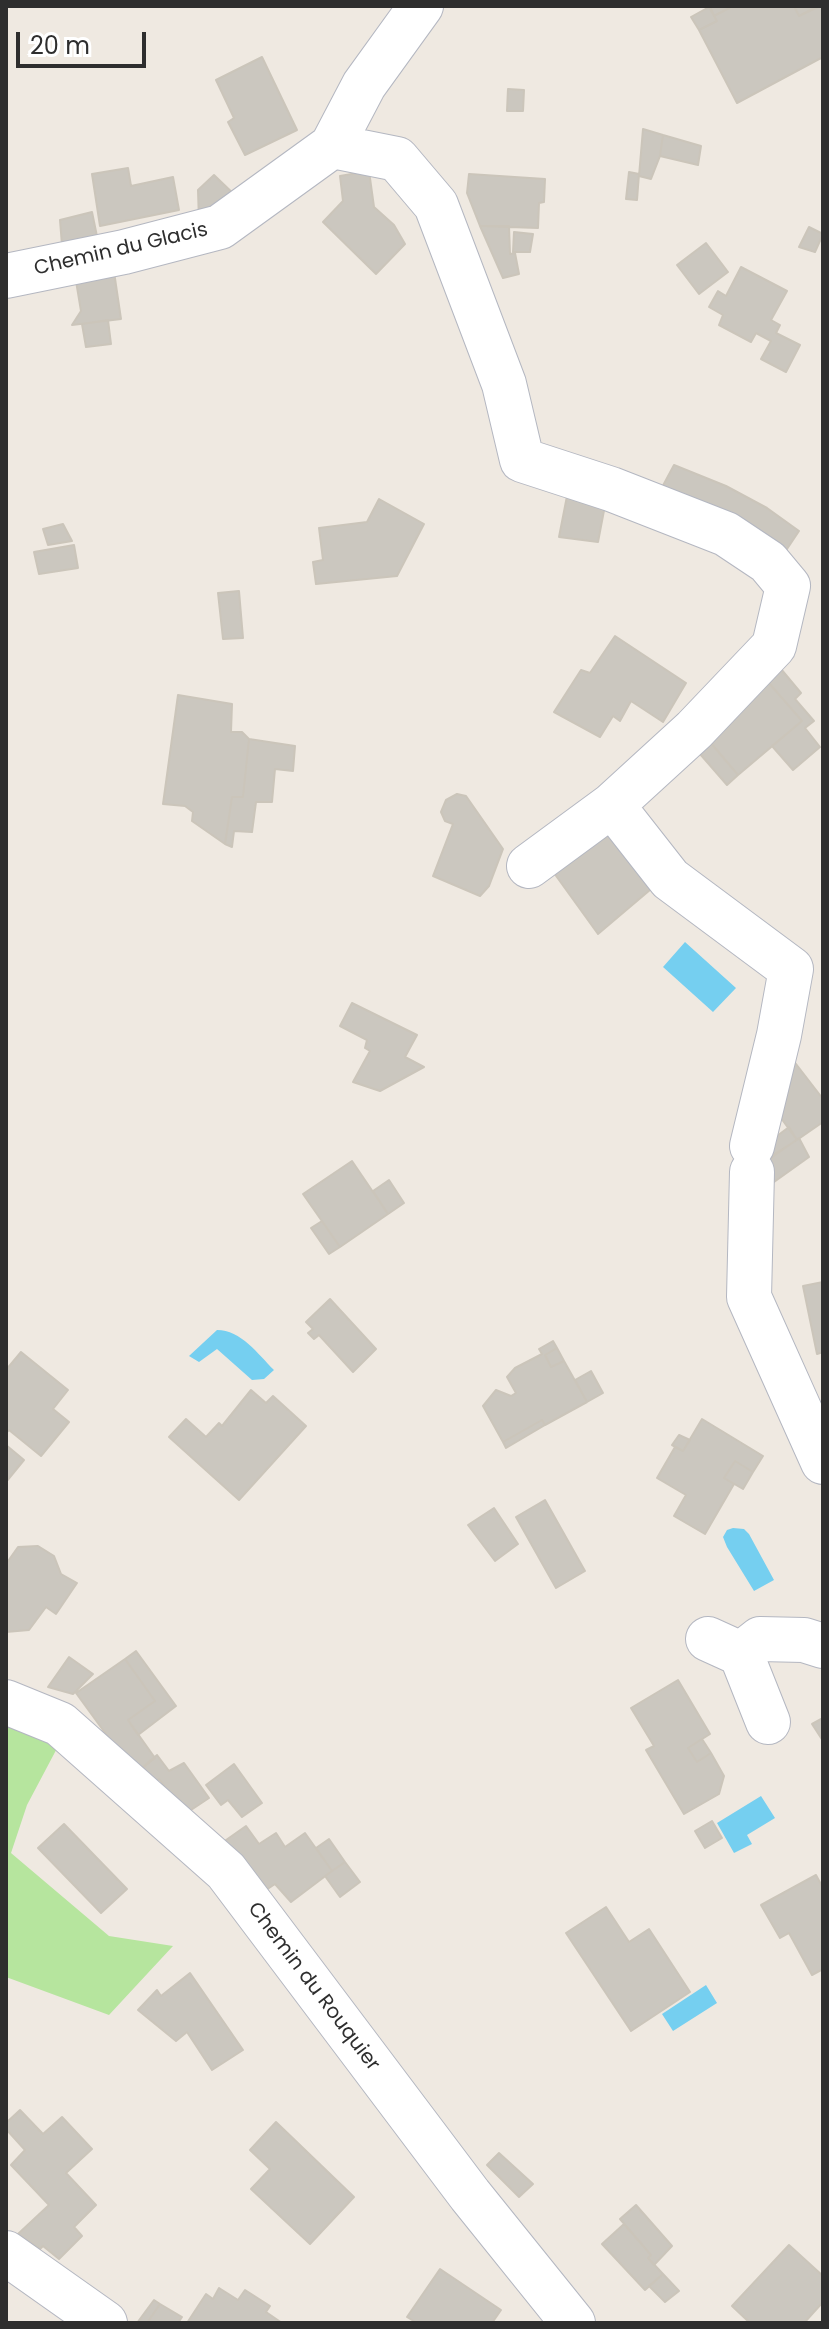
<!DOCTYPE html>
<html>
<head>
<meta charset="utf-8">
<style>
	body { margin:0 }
	#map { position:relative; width:829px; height:2329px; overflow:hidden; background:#efe9e1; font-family:Poppins,sans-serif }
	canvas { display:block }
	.frame { position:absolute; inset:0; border:8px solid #2e2e2e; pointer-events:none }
	.scale { position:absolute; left:16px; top:32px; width:130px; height:36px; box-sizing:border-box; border:4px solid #2e2e2e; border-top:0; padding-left:10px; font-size:24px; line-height:28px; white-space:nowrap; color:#2e2e2e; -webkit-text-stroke:6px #fff; paint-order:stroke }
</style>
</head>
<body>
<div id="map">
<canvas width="829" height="2329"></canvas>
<div class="frame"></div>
<div class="scale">20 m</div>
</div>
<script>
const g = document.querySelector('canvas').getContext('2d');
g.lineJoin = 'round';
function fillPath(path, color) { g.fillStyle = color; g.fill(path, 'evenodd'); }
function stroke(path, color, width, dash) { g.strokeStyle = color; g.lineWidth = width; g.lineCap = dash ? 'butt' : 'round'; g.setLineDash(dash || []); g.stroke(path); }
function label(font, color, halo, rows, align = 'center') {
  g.font = font + ' Poppins,sans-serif'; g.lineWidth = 6; g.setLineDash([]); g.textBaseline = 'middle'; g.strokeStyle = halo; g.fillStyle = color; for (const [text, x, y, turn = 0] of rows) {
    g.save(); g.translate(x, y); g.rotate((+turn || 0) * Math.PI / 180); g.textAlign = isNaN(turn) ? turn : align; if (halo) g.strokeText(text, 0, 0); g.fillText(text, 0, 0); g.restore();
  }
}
const green = new Path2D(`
	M 6,1716 L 63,1737 L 27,1805 L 11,1853 L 109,1936 L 173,1946 L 109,2015 L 6,1977 Z`);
const water = new Path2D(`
	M 685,942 L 736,988 L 713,1012 L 663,967 Z
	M 217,1330 C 241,1330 258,1354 274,1370 L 264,1379 L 252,1380 L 217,1349 L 199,1362 L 189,1356 Z
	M 733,1528 L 744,1529 L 749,1534 L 774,1580 L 754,1591 L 727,1547 L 723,1537 L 727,1530 Z
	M 761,1796 L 775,1818 L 747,1835 L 752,1844 L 734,1853 L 717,1823 Z
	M 706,1985 L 717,2003 L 673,2031 L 662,2014 Z`);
const building = new Path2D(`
	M 710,6 L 733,6 L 714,16 Z
	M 733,6 L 794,6 L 799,16 L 818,6 L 823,6 L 823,62 L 821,58 L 737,103 L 699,30 L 717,21 L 714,16 Z
	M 794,6 L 818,6 L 818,7 L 799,16 Z
	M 709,7 L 717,21 L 699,30 L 691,17 Z
	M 262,57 L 297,130 L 245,155 L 228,122 L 234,118 L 216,80 Z
	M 508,89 L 524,90 L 523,111 L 507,111 Z
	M 643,129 L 663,135 L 660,156 L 651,179 L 639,176 Z
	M 663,135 L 701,146 L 698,165 L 660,156 Z
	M 128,168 L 131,186 L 173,177 L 179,210 L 100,226 L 92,174 Z
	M 369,171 L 374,207 L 394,225 L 405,244 L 376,274 L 323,222 L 343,201 L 340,176 Z
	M 629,172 L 639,174 L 637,200 L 626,199 Z
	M 469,174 L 545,179 L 544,202 L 539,203 L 538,228 L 480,226 L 467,193 Z
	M 214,175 L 240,200 L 199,222 L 198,190 Z
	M 92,212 L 100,251 L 63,258 L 60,220 Z
	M 480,226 L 509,226 L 510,254 L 515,253 L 519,274 L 503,278 Z
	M 809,227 L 823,234 L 815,252 L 799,247 Z
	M 514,232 L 533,234 L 530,252 L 513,252 Z
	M 706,243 L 728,272 L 699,294 L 677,265 Z
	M 113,265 L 121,319 L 72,325 L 81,311 L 75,275 Z
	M 741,267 L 787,291 L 771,320 L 780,325 L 776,333 L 800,345 L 786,372 L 761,359 L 771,341 L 756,333 L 751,342 L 719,325 L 723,315 L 709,307 L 718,291 L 726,296 Z
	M 108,320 L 111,344 L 86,347 L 82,324 Z
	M 674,465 L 726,486 L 767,508 L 799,531 L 785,552 L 659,493 Z
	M 568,491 L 606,500 L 598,542 L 559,537 Z
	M 379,499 L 424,524 L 397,576 L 316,584 L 313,562 L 323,560 L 319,528 L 367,522 Z
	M 63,524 L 72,541 L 48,545 L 43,529 Z
	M 74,545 L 78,568 L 39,574 L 34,552 Z
	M 239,591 L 243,638 L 223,639 L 218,593 Z
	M 615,636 L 686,683 L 663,722 L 631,701 L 620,721 L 613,716 L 600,737 L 554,712 L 581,670 L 590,673 Z
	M 776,663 L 801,693 L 795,699 L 814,721 L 805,728 L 820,747 L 793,770 L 772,746 L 802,721 L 762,675 Z
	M 762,675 L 802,721 L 738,775 L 699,729 Z
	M 178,695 L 232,704 L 231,732 L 242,732 L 249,739 L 243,797 L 232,797 L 225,844 L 192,821 L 193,812 L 185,806 L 163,804 Z
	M 699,729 L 738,775 L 727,785 L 687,739 Z
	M 249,739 L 295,746 L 293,771 L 275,769 L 272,802 L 256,802 L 252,832 L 234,831 L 232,847 L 225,844 L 232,797 L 243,797 Z
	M 457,794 L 466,796 L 503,849 L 489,886 L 480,896 L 433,876 L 453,824 L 445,821 L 441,812 L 446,800 Z
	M 612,832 L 657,884 L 598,934 L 554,873 Z
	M 352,1003 L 417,1035 L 405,1057 L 424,1067 L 380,1091 L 353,1082 L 370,1051 L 365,1048 L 367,1040 L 340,1026 Z
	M 786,1051 L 823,1099 L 823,1122 L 797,1140 L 770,1103 Z
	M 789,1127 L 797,1140 L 773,1155 L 769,1142 Z
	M 799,1138 L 809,1157 L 774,1182 L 768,1160 Z
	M 352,1161 L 388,1214 L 340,1247 L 303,1194 Z
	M 389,1180 L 404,1203 L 388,1214 L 373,1191 Z
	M 322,1221 L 340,1247 L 329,1254 L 311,1228 Z
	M 823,1282 L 823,1352 L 817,1354 L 803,1286 Z
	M 330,1299 L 376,1349 L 353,1372 L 319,1335 L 314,1339 L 308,1333 L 313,1329 L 306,1322 Z
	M 553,1341 L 557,1348 L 545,1355 L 551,1367 L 564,1361 L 587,1402 L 545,1425 L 542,1420 L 503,1442 L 483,1406 L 496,1390 L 511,1396 L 516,1393 L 507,1377 L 515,1368 L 542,1354 L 539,1349 Z
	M 557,1348 L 564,1361 L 551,1367 L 545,1355 Z
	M 21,1352 L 68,1390 L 53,1409 L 69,1422 L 41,1456 L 9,1430 L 6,1433 L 6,1370 Z
	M 591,1371 L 603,1393 L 587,1402 L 575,1380 Z
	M 251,1390 L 266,1403 L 273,1396 L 306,1426 L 239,1500 L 169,1437 L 186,1419 L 206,1437 L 219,1423 L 222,1426 Z
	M 702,1419 L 763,1456 L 753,1472 L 735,1461 L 724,1478 L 734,1484 L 705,1534 L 674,1516 L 686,1495 L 657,1478 L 675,1447 L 683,1451 Z
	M 542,1420 L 545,1425 L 506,1448 L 503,1442 Z
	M 679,1435 L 690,1440 L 683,1451 L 672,1445 Z
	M 6,1445 L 24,1460 L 6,1482 Z
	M 735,1461 L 753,1472 L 743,1489 L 724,1478 Z
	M 545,1500 L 585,1571 L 556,1588 L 516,1517 Z
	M 494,1508 L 518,1544 L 495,1561 L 468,1525 Z
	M 38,1546 L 54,1556 L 61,1574 L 77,1583 L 56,1614 L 46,1607 L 29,1630 L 6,1632 L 6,1564 L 18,1547 Z
	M 136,1651 L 176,1706 L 138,1735 L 128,1720 L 155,1701 L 125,1659 Z
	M 69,1657 L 93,1674 L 73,1694 L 48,1687 Z
	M 125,1659 L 155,1701 L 128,1720 L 155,1758 L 135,1774 L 76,1693 Z
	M 678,1680 L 710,1734 L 688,1748 L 697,1762 L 711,1753 L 724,1776 L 719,1794 L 684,1814 L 646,1750 L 654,1746 L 631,1708 Z
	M 823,1718 L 823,1741 L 812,1724 Z
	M 702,1739 L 711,1753 L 697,1762 L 688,1748 Z
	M 157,1755 L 169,1771 L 184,1763 L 209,1798 L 185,1814 L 159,1779 L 146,1790 L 135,1774 Z
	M 234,1764 L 262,1803 L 242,1817 L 228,1800 L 221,1805 L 206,1785 Z
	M 712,1821 L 722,1838 L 705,1848 L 695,1831 Z
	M 64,1824 L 127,1889 L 101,1913 L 38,1848 Z
	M 246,1826 L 259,1844 L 276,1833 L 285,1847 L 305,1833 L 332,1871 L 291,1902 L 275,1884 L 263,1892 L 219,1845 Z
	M 329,1839 L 345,1862 L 332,1871 L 316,1848 Z
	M 345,1862 L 360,1882 L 340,1897 L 325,1876 Z
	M 816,1875 L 823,1888 L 823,1969 L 812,1975 L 789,1933 L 780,1938 L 761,1905 Z
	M 606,1907 L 629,1942 L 649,1929 L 690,1992 L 631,2031 L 566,1933 Z
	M 190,1973 L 243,2050 L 212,2070 L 187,2032 L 176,2041 L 138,2010 L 157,1990 L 161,1996 Z
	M 20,2110 L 43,2134 L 62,2117 L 92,2149 L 66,2173 L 96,2205 L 74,2227 L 82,2236 L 59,2259 L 43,2246 L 40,2249 L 18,2234 L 49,2205 L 11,2165 L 25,2150 L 6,2129 L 6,2123 Z
	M 276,2122 L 354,2197 L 310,2244 L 251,2189 L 270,2169 L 250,2150 Z
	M 499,2153 L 533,2184 L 519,2197 L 487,2165 Z
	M 636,2205 L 672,2246 L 654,2265 L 648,2258 L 651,2255 L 620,2219 Z
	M 624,2224 L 651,2255 L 648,2258 L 663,2274 L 645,2290 L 602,2244 Z
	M 789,2245 L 823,2276 L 823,2302 L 804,2323 L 750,2323 L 732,2306 Z
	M 440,2269 L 501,2310 L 492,2323 L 417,2323 L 407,2317 Z
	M 663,2274 L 679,2291 L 665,2302 L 649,2286 Z
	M 219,2288 L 238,2300 L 245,2290 L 270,2306 L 266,2312 L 282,2323 L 187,2323 L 206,2294 L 213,2299 Z
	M 154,2300 L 160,2304 L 147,2323 L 137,2323 Z
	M 160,2304 L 182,2317 L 178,2323 L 147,2323 Z`);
const minor = new Path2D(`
	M 332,146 L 397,159 L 436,205 L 504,384 L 522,460 L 611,489 L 726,534 L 768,562 L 788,586 L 774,646 L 694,730 L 612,805 L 529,866
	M 6,276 L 124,252 L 220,227 L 332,146 L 364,85 L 421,6
	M 612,805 L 670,879 L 791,969 L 779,1035 L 752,1146
	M 752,1172 L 749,1297 L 823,1462
	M 708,1639 L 741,1654 L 768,1722
	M 741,1654 L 760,1639 L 804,1640 L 823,1646
	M 6,1702 L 60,1724 L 226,1871 L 470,2195 L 573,2323
	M 6,2253 L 105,2323`);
const streetNames = [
	["Chemin du Glacis",121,250,-13],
	["Chemin du Rouquier",313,1987,53]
];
fillPath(green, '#b6e59e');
fillPath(water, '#75cff0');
fillPath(building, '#cbc7bf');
stroke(building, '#cbc5ba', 2);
stroke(minor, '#b4b7c1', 46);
stroke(minor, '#fff', 44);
label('20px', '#2e2e2e', '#fff', streetNames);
</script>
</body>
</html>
